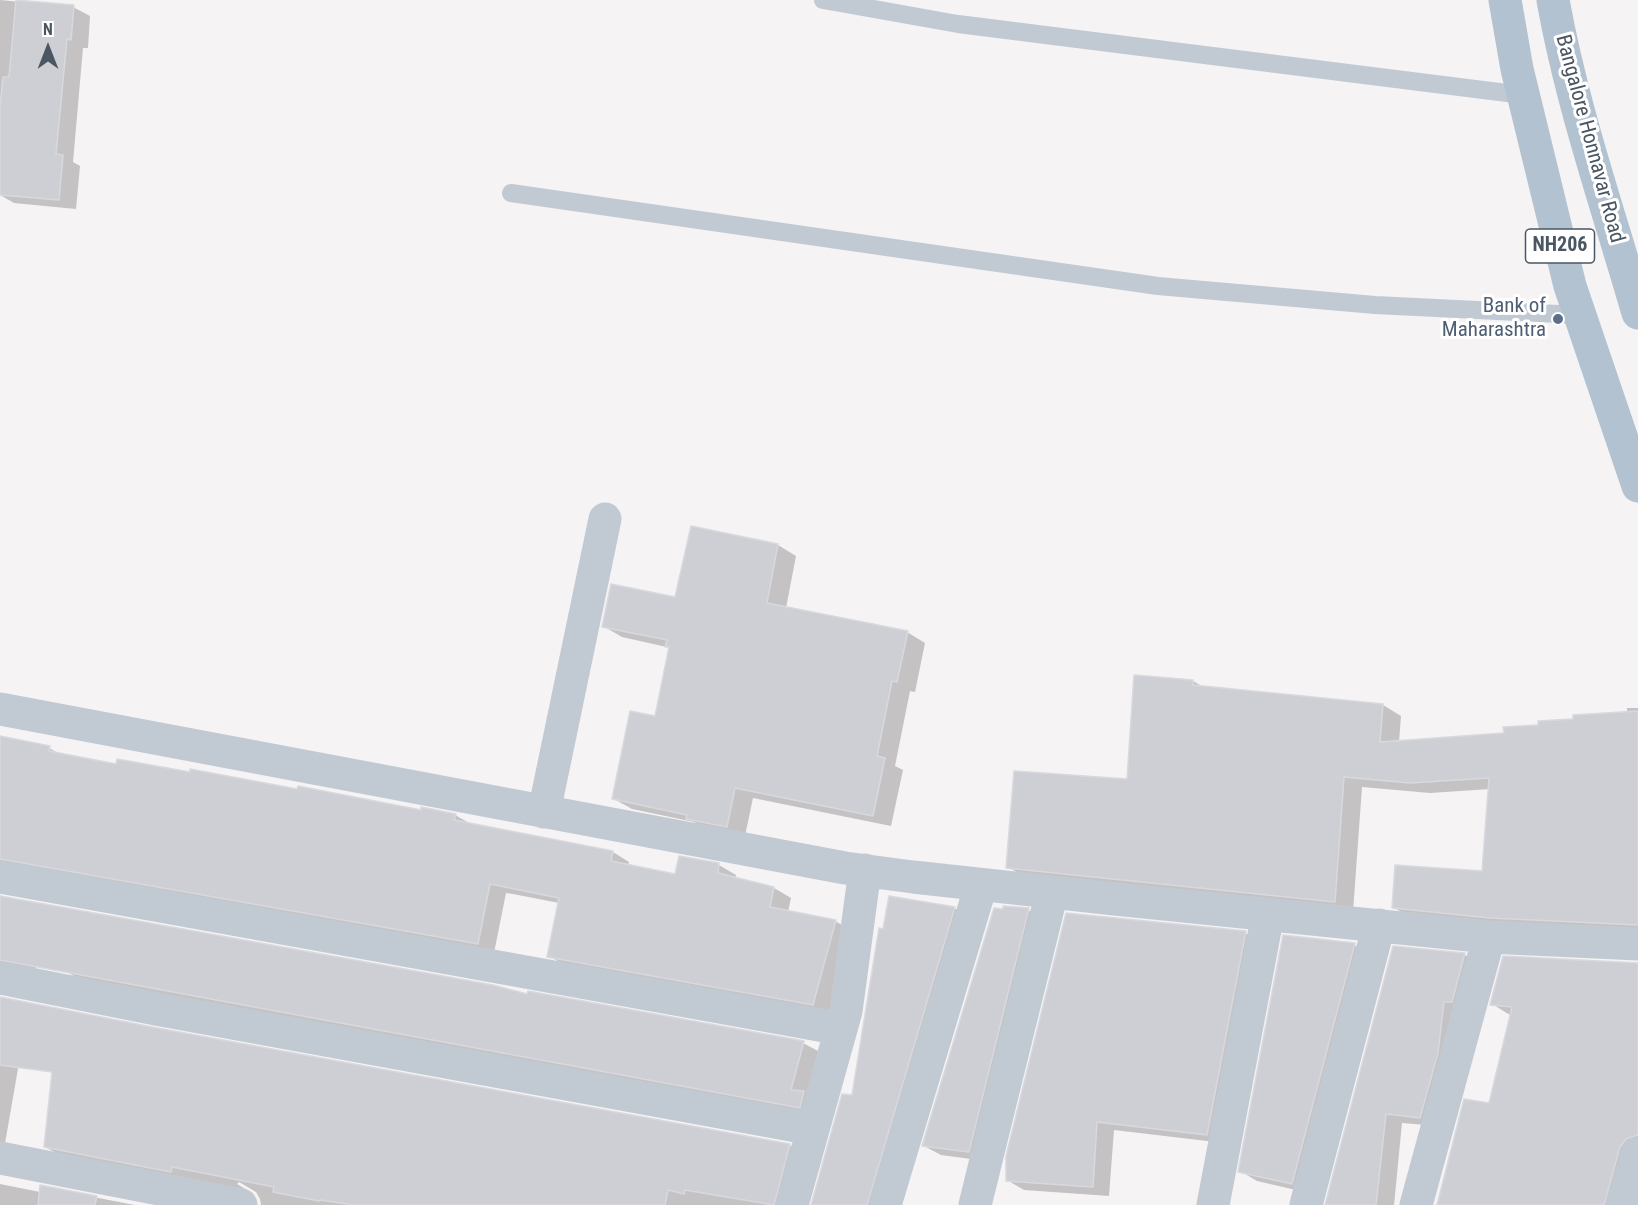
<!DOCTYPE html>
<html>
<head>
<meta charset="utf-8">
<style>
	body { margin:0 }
	#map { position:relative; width:1638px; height:1205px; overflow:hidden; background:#f5f3f3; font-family:"Roboto Condensed",sans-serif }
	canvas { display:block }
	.north { position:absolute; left:18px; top:18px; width:60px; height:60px; -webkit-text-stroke:4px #fff; paint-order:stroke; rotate:0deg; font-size:16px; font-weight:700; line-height:24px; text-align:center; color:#4a5661 }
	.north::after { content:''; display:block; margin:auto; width:21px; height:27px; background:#4a5661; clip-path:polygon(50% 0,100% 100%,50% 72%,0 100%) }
</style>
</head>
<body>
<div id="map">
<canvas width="1638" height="1205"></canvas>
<div class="north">N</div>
</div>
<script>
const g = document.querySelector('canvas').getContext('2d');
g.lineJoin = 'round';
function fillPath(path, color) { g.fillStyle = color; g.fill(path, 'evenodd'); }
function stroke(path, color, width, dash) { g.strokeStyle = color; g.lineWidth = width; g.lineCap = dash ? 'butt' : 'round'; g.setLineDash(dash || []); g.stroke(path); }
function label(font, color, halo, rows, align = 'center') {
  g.font = font + ' "Roboto Condensed",sans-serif'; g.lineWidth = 6; g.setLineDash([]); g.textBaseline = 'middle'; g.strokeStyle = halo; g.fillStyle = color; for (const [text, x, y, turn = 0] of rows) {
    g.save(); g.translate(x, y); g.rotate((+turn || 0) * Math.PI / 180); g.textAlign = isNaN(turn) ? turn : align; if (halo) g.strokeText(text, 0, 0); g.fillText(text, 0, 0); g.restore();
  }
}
const shadow = new Path2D(`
	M 0,0 L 73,7 L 90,16 L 88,48 L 83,48 L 73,162 L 80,166 L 76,209 L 14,203 L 0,195 Z
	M 778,545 L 796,556 L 786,608 L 907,632 L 925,643 L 915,692 L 910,691 L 895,766 L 903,770 L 891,826 L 753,798 L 745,836 L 706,829 L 694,822 L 632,809 L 614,799 L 657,718 L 671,648 L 622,637 L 603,626 L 677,598 Z
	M 1135,677 L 1193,681 L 1205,688 L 1383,705 L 1401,716 L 1399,742 L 1505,735 L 1540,727 L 1627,713 L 1627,708 L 1638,708 L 1638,934 L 1413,918 L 1394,908 L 1483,873 L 1490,789 L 1430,793 L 1362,787 L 1353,912 L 1027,878 L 1008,867 L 1128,780 Z
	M 0,738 L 49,748 L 62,755 L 117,766 L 455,815 L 471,824 L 613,852 L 629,862 L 628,867 L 676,876 L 680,858 L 719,865 L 736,875 L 735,879 L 774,888 L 791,898 L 788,912 L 835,921 L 852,931 L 830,1014 L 566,966 L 549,956 L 559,903 L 513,894 L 506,893 L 494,953 L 0,879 Z
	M 0,896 L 1,898 L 528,996 L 803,1043 L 820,1052 L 816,1116 L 81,980 L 65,971 L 40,947 L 35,971 L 0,981 Z
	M 954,908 L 971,918 L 885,1205 L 813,1205 L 854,1096 Z
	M 1028,910 L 1045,920 L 986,1161 L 941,1155 L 924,1146 Z
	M 1245,933 L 1262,942 L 1224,1143 L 1114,1130 L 1109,1196 L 1024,1190 L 1007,1180 Z
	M 1354,945 L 1371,954 L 1309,1193 L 1257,1181 L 1240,1171 Z
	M 1394,948 L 1465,955 L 1481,965 L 1437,1126 L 1402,1123 L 1394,1205 L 1326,1205 Z
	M 1638,964 L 1638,1160 L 1624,1205 L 1439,1205 L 1490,1105 L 1510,1015 L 1492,1004 Z
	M 0,997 L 28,1011 L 3,1155 L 0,1161 Z
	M 789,1145 L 806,1155 L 792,1205 L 261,1205 L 260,1199 L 256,1192 L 239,1182 L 237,1184 L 254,1194 L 62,1156 L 45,1147 Z
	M 0,1184 L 40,1192 L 41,1187 L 135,1205 L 0,1205 Z`);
const building = new Path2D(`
	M 16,0 L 74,5 L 71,40 L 67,39 L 56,154 L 63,155 L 59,200 L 0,195 L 0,108 L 3,77 L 9,77 Z
	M 691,526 L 778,544 L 767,603 L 908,631 L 897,682 L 892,681 L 877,756 L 885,758 L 873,816 L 735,788 L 727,827 L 686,819 L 687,815 L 612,799 L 630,711 L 655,716 L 669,647 L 665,647 L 667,640 L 602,627 L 611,584 L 675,597 Z
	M 1134,675 L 1193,680 L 1193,685 L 1383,704 L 1380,742 L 1504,733 L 1503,727 L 1538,725 L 1538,721 L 1573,719 L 1573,715 L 1638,711 L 1638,925 L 1490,918 L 1392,908 L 1395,865 L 1482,871 L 1489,778 L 1410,783 L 1344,777 L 1335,902 L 1006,868 L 1014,771 L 1127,779 Z
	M 0,736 L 50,746 L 49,751 L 116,764 L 117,759 L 190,772 L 190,769 L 297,789 L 298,786 L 421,810 L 421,807 L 456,814 L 454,820 L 613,851 L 611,861 L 675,874 L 679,856 L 719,863 L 718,873 L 774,887 L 770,907 L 836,920 L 813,1005 L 547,957 L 559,898 L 495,885 L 490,884 L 478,944 L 0,859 Z
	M 0,896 L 493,985 L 527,994 L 528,991 L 804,1041 L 791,1090 L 804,1091 L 800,1108 L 0,960 Z
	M 889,896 L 955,907 L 867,1205 L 811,1205 L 842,1094 L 852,1095 L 879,928 L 883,929 Z
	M 1003,906 L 1029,908 L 969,1152 L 922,1146 L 994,908 L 1003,909 Z
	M 1066,913 L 1246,931 L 1207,1135 L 1097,1122 L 1093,1187 L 1006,1181 L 1006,1156 Z
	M 1283,935 L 1355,943 L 1292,1184 L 1238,1172 Z
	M 1393,946 L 1465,953 L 1452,1002 L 1444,1002 L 1438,1053 L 1420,1118 L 1386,1114 L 1376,1205 L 1325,1205 Z
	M 1503,956 L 1638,963 L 1638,1135 L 1626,1139 L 1620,1147 L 1604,1205 L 1437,1205 L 1464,1099 L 1489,1103 L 1512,1007 L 1490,1005 Z
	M 0,997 L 152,1027 L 790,1144 L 774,1205 L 685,1190 L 684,1194 L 668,1190 L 665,1205 L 354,1205 L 320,1200 L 319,1201 L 273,1192 L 274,1187 L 172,1167 L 171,1172 L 150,1168 L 44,1147 L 52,1072 L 0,1065 Z
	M 40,1185 L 97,1196 L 95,1205 L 38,1205 Z`);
const lane = new Path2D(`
	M 823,0 L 958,24 L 1523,95
	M 511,193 L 1158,286 L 1375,305 L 1579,315`);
const street = new Path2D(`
	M 0,709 L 845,868 L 913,877 L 1115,899 L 1489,937 L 1638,944
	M 544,812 L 605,519
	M 0,877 L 841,1029
	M 0,978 L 156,1009 L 813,1129
	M 0,1158 L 241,1205
	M 792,1205 L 846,1011 L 865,870
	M 885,1205 L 981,885
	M 975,1205 L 1052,892
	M 1213,1205 L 1268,914
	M 1306,1205 L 1379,925
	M 1416,1205 L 1489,937
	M 1622,1205 L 1638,1153`);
const primary = new Path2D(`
	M 1505,0 L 1517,69 L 1570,286 L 1638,486
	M 1553,0 C 1572,106 1608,209 1638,313`);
const markers = [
	[1558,319,6,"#5c6f8a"]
];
const shields = [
	[1560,246,69]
];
const shieldNames = [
	["NH206",1560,246]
];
const streetNames = [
	["Bangalore Honnavar Road",1589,139,75]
];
const serviceNames = [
	["Bank of",1546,307],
	["Maharashtra",1546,331]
];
fillPath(shadow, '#0003');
fillPath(building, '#cdcfd5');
stroke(building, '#d7d9de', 1.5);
stroke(lane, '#c1cad2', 18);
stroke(street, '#c1cad2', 33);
stroke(primary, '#b3c2d1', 33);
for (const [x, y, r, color] of markers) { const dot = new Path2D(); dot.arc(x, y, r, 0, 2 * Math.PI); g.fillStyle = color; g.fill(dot); stroke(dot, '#fff', 2); }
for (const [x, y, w] of shields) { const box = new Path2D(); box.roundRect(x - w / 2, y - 17, w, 34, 4.5); g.fillStyle = '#fff'; g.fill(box); stroke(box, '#4a5661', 1.5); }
label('bold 20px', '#4a5661', null, shieldNames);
label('21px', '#4a5661', '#fff', streetNames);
label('21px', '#4e5e75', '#fff', serviceNames, 'right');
</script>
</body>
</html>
